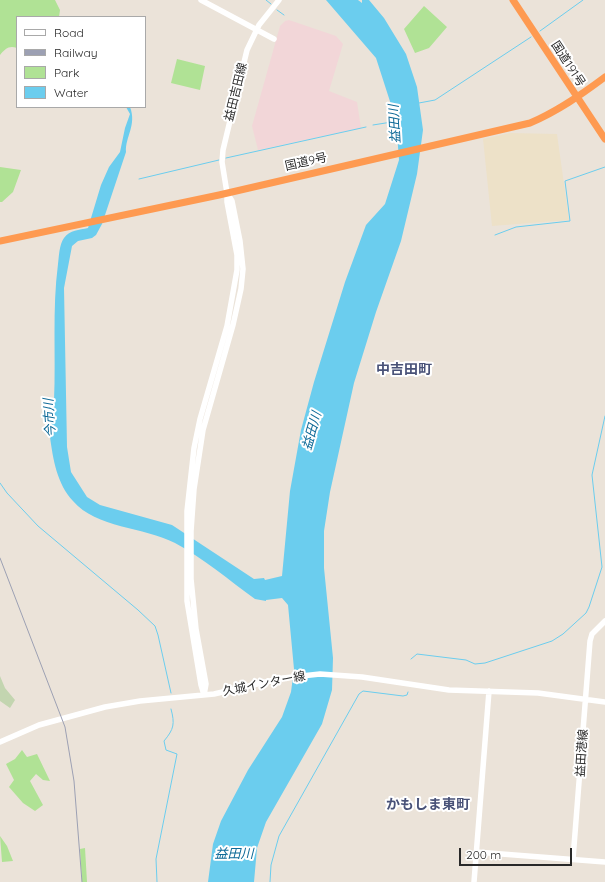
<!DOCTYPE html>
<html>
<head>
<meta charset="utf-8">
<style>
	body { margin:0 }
	#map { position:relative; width:605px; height:882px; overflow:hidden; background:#ebe3d9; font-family:Quicksand,sans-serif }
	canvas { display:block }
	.legend { position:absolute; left:16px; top:16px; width:130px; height:92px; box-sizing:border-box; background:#fff; border:1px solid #a9a9a9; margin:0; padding:5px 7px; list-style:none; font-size:12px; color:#282828 }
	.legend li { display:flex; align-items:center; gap:8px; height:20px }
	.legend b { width:20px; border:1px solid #a9a9a9 }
	.scale { position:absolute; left:459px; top:848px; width:113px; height:18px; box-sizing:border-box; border:2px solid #282828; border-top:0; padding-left:5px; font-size:12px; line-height:14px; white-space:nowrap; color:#282828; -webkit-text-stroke:3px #fff; paint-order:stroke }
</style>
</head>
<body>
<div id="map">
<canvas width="605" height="882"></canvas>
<ul class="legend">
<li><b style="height:5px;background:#fff"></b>Road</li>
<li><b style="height:5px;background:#9ca0b3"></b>Railway</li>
<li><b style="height:11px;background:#b0e295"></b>Park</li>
<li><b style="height:11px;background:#6bcdee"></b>Water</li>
</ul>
<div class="scale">200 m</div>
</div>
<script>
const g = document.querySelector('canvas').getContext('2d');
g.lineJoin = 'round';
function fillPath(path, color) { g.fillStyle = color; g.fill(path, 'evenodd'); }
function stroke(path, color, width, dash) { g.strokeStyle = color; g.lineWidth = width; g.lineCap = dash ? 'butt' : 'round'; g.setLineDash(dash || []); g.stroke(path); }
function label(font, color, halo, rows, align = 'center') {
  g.font = font + ' Quicksand,"Noto Sans JP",sans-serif'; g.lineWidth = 4; g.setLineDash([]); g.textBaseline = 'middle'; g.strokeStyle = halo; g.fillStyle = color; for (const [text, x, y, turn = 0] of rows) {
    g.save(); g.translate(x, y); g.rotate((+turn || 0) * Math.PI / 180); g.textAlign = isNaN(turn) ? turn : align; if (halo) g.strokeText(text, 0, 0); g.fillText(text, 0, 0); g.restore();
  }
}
const education = new Path2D(`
	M 510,133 L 557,134 L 569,220 L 492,226 L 483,139 Z`);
const medical = new Path2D(`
	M 289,20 L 336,36 L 343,44 L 329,91 L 357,102 L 361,128 L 258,150 L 252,126 L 280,26 L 285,21 Z`);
const green = new Path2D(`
	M 0,0 L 55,0 L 60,10 L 59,17 L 17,17 L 17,48 C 9,45 5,49 0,55 Z
	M 424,6 L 447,27 L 429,48 L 415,53 L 404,29 Z
	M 177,59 L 205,66 L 200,90 L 171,83 Z
	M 0,167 L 21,170 L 13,192 L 2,202 L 0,202 Z
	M 22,750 L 27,757 L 37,754 L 50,781 L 43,780 L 36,774 L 30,781 L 43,805 L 35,811 L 23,803 L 9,787 L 14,780 L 6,764 L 15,759 Z
	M 0,836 L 7,846 L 13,861 L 2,862 Z
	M 85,848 L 87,882 L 82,882 L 80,849 Z`);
const cemetery = new Path2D(`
	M 0,676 L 5,688 L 15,700 L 10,708 L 0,701 Z`);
const water = new Path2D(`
	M 326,0 L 358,0 L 362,3 L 362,0 L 369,0 L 384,18 L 406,54 L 417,87 L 423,130 L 417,174 L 401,241 L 376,312 L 354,383 L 330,492 L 324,531 L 324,568 L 333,658 L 332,690 L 322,724 L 266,822 L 257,848 L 254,882 L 208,882 L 213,844 L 221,821 L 248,770 L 282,717 L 291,692 L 294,669 L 288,605 L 282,598 L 266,600 L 266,601 L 255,599 C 230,581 202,557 175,543 C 144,527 96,528 73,501 C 57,484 53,459 50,437 C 49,424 54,413 54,401 C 56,355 52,310 58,264 C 59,257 59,245 64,238 C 70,230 79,230 88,228 L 101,185 L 109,167 L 120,152 L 125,128 L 130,114 L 126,107 L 130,107 C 137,125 125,137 126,152 L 102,224 L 96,235 L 92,238 L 78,241 L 72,246 L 64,288 L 67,447 L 71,472 L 87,497 L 100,505 L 172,525 L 254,579 L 264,578 L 265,580 L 282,576 L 290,491 L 301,430 L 314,382 L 345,282 L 366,225 L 385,204 L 399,160 L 396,120 L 376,58 Z`);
const stream = new Path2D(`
	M 266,0 L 271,4
	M 277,10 L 284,15
	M 540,31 L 583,0
	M 419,103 L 435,100 L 531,37
	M 373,125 L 398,121
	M 226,158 L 366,127
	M 139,179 L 219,160
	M 495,235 L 516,227 L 570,221 L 565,181 L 605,167
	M 0,483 L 7,493 L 38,526 L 138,610 L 155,626 L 158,635 L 171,693
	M 411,659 L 417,654 L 466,660 L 475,664 L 485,663 L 552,641 L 563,634 L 586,613 L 589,607 L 602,567 L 592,475 L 605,416
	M 157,882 L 156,859 L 177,754 L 166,750 L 164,741 C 174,729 175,724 171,709
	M 270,882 L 271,865 L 279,836 L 359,694 L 363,691 L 403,696 L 407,695 L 408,692`);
const secondary = new Path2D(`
	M 201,0 L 274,39
	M 204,695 L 201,685 L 187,601 L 187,511 L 194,448 L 200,419 L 227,326 L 237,270 L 237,255 L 227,202 L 227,193 L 222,162 L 223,150 L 247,50 L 259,25 L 279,0
	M 204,695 L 206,684 L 196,629 L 191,579 L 191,531 L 194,489 L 203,430 L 233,325 L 241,289 L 243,269 L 240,241 L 232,201 L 227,193
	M 0,742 L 39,725 L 105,707 L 140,701 L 214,694 L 283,678 L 320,674 L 362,677 L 449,690 L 538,693 L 605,702
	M 476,852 L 605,862
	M 573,859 L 590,641 L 592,634 L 605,621
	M 474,882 L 489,691`);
const highway = new Path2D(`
	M 513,0 L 605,139
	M 0,241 L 219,195 L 530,123 C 558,111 581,95 605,77`);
const rail = new Path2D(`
	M 0,558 L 65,727 L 74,781 L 82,882`);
const streetNames = [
	["国道191号",568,64,57],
	["益田吉田線",236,92,-76],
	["国道9号",306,162,-13],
	["久城インター線",264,684,-11],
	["益田港線",582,753,-86]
];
const waterNames = [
	["益田川",395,124,-93],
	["今市川",50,418,-94],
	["益田川",312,431,-74],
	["益田川",234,854]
];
const quarterNames = [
	["中吉田町",404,370],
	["かもしま東町",428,805]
];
fillPath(education, '#ede1c8');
fillPath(medical, '#f2d6d8');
fillPath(green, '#b0e295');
fillPath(cemetery, '#c3d5b0');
fillPath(water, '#6bcdee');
stroke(stream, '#6bcdee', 1);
stroke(secondary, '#fff', 5.5);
stroke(highway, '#fe9a51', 7);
stroke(rail, '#9ca0b3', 1);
label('12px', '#282828', '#fff', streetNames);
label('italic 13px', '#0d6997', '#fff', waterNames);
label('bold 14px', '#495278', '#fff', quarterNames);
</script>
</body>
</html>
